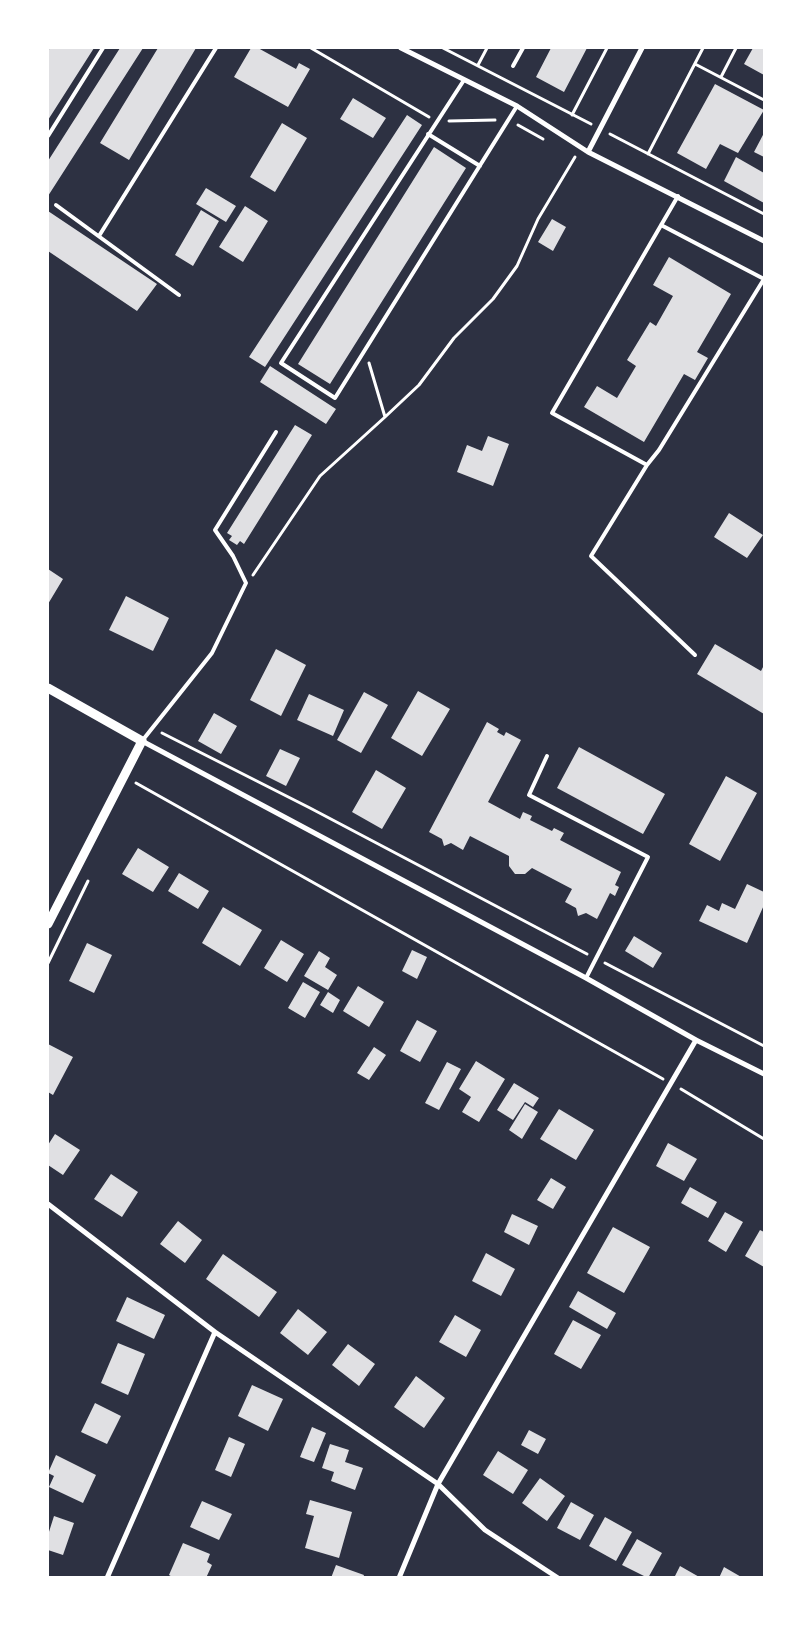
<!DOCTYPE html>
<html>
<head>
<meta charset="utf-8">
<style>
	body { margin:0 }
	#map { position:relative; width:812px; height:1625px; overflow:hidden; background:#2d3142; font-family:"Roboto Condensed",sans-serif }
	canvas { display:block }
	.frame { position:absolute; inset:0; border:49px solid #fff; pointer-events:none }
</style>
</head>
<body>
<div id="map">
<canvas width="812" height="1625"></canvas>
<div class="frame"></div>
</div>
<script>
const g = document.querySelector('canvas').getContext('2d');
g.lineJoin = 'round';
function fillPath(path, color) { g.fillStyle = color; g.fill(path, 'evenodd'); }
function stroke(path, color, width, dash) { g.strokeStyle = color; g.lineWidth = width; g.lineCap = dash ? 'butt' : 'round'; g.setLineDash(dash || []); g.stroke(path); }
const building = new Path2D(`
	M 50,48 L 94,48 L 48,120 L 48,51 Z
	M 120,48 L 143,48 L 48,196 L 48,161 Z
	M 158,48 L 196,48 L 129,160 L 100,143 Z
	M 251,48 L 258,48 L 296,69 L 299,63 L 310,69 L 288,107 L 234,77 Z
	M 551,48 L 587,48 L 564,92 L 536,77 Z
	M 753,48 L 764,48 L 764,75 L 744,64 Z
	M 715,84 L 764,110 L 738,153 L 720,144 L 706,169 L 677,153 Z
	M 353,98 L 386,118 L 373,138 L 340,119 Z
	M 407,115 L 422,125 L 265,367 L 249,357 Z
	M 282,123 L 307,138 L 275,192 L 250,177 Z
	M 764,133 L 764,157 L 754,152 Z
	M 434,147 L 466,168 L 330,384 L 298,364 Z
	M 736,157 L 764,173 L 764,203 L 724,181 Z
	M 206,188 L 236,206 L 226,222 L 196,204 Z
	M 245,206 L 268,221 L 243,262 L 219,247 Z
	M 201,210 L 219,221 L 193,266 L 175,255 Z
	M 48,211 L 157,284 L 137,311 L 48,251 Z
	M 552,219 L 566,227 L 553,251 L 538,242 Z
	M 669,257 L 731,294 L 697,352 L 708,358 L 695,380 L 684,374 L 644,442 L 584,407 L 597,386 L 617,398 L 636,366 L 627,360 L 650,322 L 656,326 L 673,296 L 653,285 Z
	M 270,366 L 336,409 L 326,424 L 260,382 Z
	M 295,425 L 312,435 L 244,544 L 240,541 L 237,545 L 229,540 L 232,536 L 227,533 Z
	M 488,436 L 509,444 L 493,486 L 457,472 L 467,445 L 482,451 Z
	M 729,513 L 763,535 L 747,558 L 714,537 Z
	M 48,569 L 63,579 L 48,604 Z
	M 126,596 L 169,618 L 153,651 L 109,630 Z
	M 715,644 L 761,671 L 764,665 L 764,714 L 697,674 Z
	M 276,649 L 306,665 L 281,716 L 250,700 Z
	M 418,691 L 450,709 L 422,756 L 391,738 Z
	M 364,692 L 388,705 L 361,753 L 337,740 Z
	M 309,694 L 344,710 L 333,736 L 297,720 Z
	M 214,713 L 237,726 L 221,754 L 198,741 Z
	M 487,722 L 499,729 L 497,732 L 504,736 L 506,732 L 521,740 L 488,802 L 520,819 L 523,812 L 532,816 L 530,820 L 552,831 L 554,828 L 564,833 L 560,840 L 621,872 L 615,885 L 619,887 L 615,896 L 610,893 L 597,919 L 586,913 L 578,916 L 576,908 L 565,902 L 572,889 L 532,868 L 525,874 L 515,874 L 509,866 L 509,856 L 470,836 L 463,850 L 451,843 L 444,846 L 442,839 L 429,832 Z
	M 579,747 L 665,794 L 643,834 L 557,788 Z
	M 280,749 L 300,758 L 286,786 L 266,776 Z
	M 376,770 L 406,788 L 382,829 L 352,812 Z
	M 726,776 L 757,793 L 720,861 L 689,844 Z
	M 138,848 L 169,867 L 153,892 L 122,874 Z
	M 179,873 L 209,891 L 198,909 L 168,891 Z
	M 747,884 L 764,892 L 764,905 L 747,943 L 699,921 L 707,905 L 719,911 L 722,903 L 735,909 Z
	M 223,907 L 262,930 L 240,966 L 202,943 Z
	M 634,936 L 662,953 L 653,968 L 625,951 Z
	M 281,940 L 304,954 L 287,982 L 264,968 Z
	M 87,943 L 112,955 L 94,993 L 69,981 Z
	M 412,950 L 427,957 L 417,979 L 402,971 Z
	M 319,951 L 330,958 L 325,967 L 337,975 L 328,990 L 304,976 Z
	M 303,982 L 320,992 L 305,1018 L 288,1008 Z
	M 358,986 L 384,1002 L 369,1027 L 343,1011 Z
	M 328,992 L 340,1000 L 333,1013 L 320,1005 Z
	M 417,1020 L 437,1031 L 420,1062 L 400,1051 Z
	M 48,1044 L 73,1057 L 53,1095 L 48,1092 Z
	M 374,1047 L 386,1055 L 369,1080 L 357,1073 Z
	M 476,1061 L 505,1079 L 479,1122 L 462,1112 L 471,1097 L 459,1089 Z
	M 447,1062 L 461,1069 L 439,1110 L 425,1103 Z
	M 514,1083 L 539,1098 L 533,1107 L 525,1102 L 513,1120 L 497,1110 Z
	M 525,1104 L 538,1112 L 522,1139 L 509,1130 Z
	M 559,1109 L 594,1130 L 576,1160 L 540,1139 Z
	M 55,1134 L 80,1150 L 63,1175 L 48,1165 L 48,1145 Z
	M 668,1143 L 697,1159 L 684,1181 L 656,1166 Z
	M 111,1174 L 138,1192 L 122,1217 L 94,1199 Z
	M 551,1178 L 566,1187 L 553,1209 L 537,1200 Z
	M 690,1187 L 717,1202 L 708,1218 L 681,1203 Z
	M 725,1212 L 743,1222 L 726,1252 L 708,1241 Z
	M 512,1214 L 538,1226 L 529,1245 L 504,1232 Z
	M 178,1221 L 202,1240 L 185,1263 L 160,1244 Z
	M 613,1227 L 650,1247 L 624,1293 L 587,1273 Z
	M 760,1230 L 764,1232 L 764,1267 L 745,1256 Z
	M 486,1253 L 515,1269 L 501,1296 L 472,1281 Z
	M 223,1254 L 277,1292 L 259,1317 L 206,1279 Z
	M 578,1291 L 616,1313 L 607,1329 L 569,1307 Z
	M 127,1297 L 165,1315 L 154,1339 L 116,1321 Z
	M 298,1309 L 327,1332 L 308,1355 L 280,1333 Z
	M 455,1315 L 481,1330 L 466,1357 L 439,1342 Z
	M 573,1320 L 601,1335 L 581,1369 L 554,1354 Z
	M 118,1343 L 145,1354 L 128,1395 L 101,1383 Z
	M 348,1344 L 375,1364 L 359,1386 L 332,1365 Z
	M 416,1376 L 445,1398 L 424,1428 L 394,1407 Z
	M 252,1385 L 283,1399 L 268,1431 L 238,1416 Z
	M 95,1403 L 121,1416 L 107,1444 L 81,1432 Z
	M 312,1427 L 326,1433 L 314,1462 L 300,1457 Z
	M 529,1430 L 546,1439 L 538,1454 L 521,1445 Z
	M 229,1437 L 245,1444 L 231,1477 L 215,1470 Z
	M 330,1444 L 349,1450 L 345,1462 L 363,1468 L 355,1490 L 331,1481 L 334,1472 L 322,1468 Z
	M 498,1451 L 528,1470 L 513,1494 L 483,1475 Z
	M 56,1455 L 96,1475 L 83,1503 L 49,1487 L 54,1476 L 48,1473 Z
	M 540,1478 L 565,1496 L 547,1521 L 522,1503 Z
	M 310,1500 L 352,1512 L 339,1558 L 305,1548 L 314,1516 L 306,1514 Z
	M 202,1501 L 232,1514 L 219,1540 L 190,1527 Z
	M 571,1502 L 594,1515 L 580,1540 L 557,1528 Z
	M 54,1516 L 74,1523 L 63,1555 L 48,1550 L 48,1535 Z
	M 605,1517 L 632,1532 L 616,1561 L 589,1546 Z
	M 637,1539 L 662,1553 L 648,1578 L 622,1565 Z
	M 183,1543 L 210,1554 L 207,1562 L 212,1565 L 206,1578 L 174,1578 L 169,1575 Z
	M 336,1565 L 364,1575 L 363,1578 L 331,1578 Z
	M 680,1566 L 701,1578 L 674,1578 Z
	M 724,1567 L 743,1578 L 719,1578 Z`);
const path = new Path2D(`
	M 311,48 L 429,117
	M 443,48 L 591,124
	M 695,64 L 764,100
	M 478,65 L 487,48
	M 721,77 L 736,48
	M 572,115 L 607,48
	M 449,121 L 495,120
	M 518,125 L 543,139
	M 610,134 L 764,214
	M 648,154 L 703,48
	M 385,417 L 419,385 L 454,338 L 493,299 L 517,266 L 538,219 L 575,157
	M 253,575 L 320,476 L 385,417 L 369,363
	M 162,733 L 310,808 L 587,954
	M 136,783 L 663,1079
	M 48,963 L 88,881
	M 605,963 L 764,1046
	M 681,1089 L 764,1139`);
const service = new Path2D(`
	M 513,66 L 523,48
	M 464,80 L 281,363 L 335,398 L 517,106
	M 428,134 L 480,166
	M 48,136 L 103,48
	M 56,205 L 179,295
	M 661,225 L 764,279 L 659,450 L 647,465 L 552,413 L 678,196
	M 99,236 L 216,48
	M 647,465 L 591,556 L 695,655
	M 142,741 L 212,653 L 246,583 L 233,556 L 215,530 L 276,432
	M 547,756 L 529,795 L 648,857 L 586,978`);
const minor = new Path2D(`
	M 401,48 L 517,106 L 588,152 L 764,241
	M 588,152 L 642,48
	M 142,741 L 586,978 L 696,1040 L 764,1074
	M 48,1204 L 215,1332 L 438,1484 L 485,1530 L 558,1578
	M 107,1578 L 215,1332
	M 399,1578 L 438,1484 L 696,1040`);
const tertiary = new Path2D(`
	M 48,688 L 142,741 L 48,924`);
fillPath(building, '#e0e0e3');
stroke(path, '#fff', 3);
stroke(service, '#fff', 4);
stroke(minor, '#fff', 5);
stroke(tertiary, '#fff', 9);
</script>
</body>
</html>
